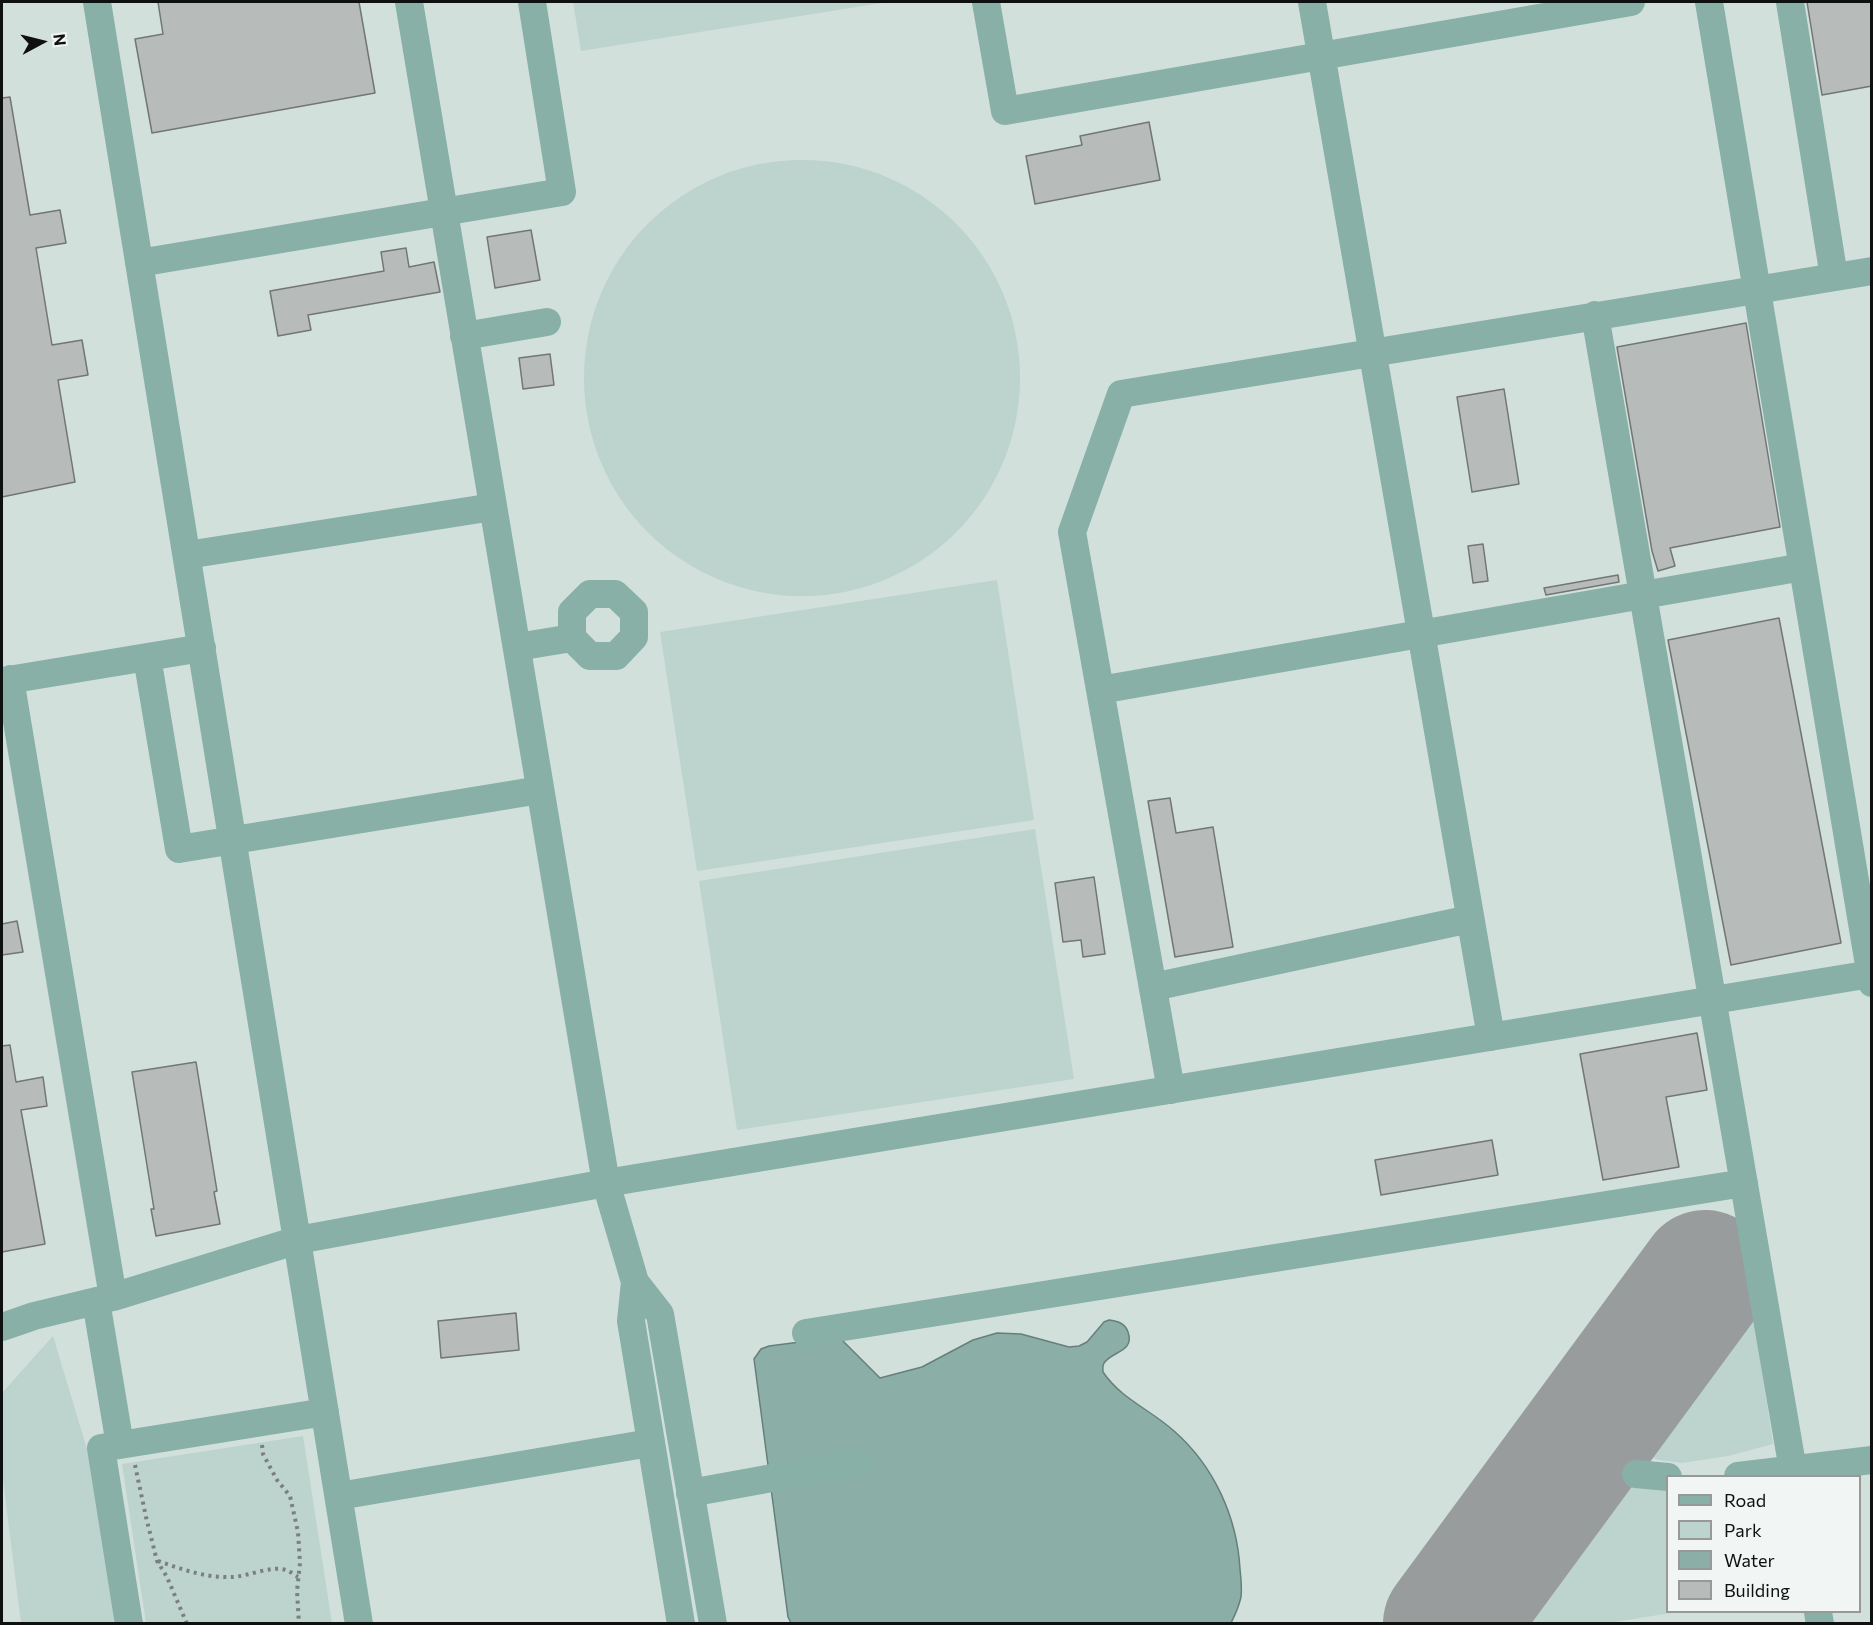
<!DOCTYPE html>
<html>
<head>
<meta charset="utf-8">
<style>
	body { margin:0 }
	#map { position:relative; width:1873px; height:1625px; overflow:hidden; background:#e3e8e7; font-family:Commissioner,sans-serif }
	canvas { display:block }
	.frame { position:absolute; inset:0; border:3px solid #0f1010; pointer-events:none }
	.legend { position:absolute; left:1666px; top:1475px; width:195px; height:138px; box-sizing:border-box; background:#f1f5f4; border:2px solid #979999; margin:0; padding:8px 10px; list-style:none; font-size:18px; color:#0f1010 }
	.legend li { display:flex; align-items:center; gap:12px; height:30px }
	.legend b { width:30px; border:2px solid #979999 }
	.north { position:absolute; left:12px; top:12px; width:60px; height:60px; -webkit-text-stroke:4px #f1f5f4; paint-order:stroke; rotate:83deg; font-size:16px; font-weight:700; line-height:24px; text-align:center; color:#0f1010 }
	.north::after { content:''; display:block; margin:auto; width:21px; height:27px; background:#0f1010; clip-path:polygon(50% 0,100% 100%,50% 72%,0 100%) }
</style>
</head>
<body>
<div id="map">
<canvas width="1873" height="1625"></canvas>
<div class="frame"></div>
<ul class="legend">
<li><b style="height:8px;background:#88b0a7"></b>Road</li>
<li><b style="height:16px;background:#bdd3ce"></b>Park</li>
<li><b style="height:16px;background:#8bafa7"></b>Water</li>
<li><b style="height:16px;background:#b7bbba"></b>Building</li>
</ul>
<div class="north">N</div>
</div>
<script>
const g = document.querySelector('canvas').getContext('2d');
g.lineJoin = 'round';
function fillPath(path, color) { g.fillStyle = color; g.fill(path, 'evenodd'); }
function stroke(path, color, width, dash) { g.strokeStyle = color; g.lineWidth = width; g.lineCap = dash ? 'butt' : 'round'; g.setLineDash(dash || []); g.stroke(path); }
const built = new Path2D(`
	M 2,2 L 1871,2 L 1871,1623 L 2,1624 ZM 1668,1476 L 1860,1476 L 1860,1612 L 1668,1612 Z`);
const green = new Path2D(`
	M 573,2 L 888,2 L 581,51 Z
	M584 378a218 218 0 1 1 436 0a218 218 0 1 1-436 0Z
	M 997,580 L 1034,820 L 697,871 L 660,632 Z
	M 1035,829 L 1074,1079 L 737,1130 L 699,881 Z
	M 1752,1301 L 1773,1444 L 1728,1456 L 1682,1463 L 1659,1460 L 1635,1451 Z
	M 53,1336 L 96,1479 L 116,1623 L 21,1623 L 2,1472 L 2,1393 Z
	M 303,1436 L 332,1623 L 146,1623 L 122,1464 Z
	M 1620,1485 L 1667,1490 L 1668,1612 L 1677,1612 L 1609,1623 L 1518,1624 Z`);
const water = new Path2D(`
	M 1109,1320 C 1117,1321 1125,1323 1128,1332 C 1135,1352 1112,1351 1104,1363 C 1102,1367 1103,1368 1103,1372 C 1121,1399 1151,1410 1174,1431 C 1214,1466 1237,1517 1240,1569 C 1241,1578 1242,1588 1241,1597 C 1239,1606 1235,1615 1231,1623 L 791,1623 L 788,1617 L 754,1359 L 761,1349 L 769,1346 L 839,1337 L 880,1378 L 922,1367 L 973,1340 L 997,1333 L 1021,1334 L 1069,1347 L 1079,1346 L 1087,1342 L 1104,1322 Z`);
const runway = new Path2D(`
	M 1449,1624 L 1705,1276`);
const building = new Path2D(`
	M 158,2 L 359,2 L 375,93 L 152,133 L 135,39 L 163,34 Z
	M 1807,2 L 1872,2 L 1872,86 L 1822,95 Z
	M 10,97 L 30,215 L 60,210 L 66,243 L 36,248 L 52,345 L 82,340 L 88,375 L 58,380 L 75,482 L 2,497 L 2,98 Z
	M 1149,122 L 1160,180 L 1035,204 L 1026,156 L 1082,145 L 1080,136 Z
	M 531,230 L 540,280 L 495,288 L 487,237 Z
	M 406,248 L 409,267 L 434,262 L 440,292 L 308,315 L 311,330 L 278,336 L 270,291 L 384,271 L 381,252 Z
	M 1746,323 L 1780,527 L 1670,548 L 1675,566 L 1658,571 L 1652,551 L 1617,347 Z
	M 550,354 L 554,385 L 523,389 L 519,358 Z
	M 1504,389 L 1519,484 L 1472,492 L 1457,397 Z
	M 1483,544 L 1488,581 L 1473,583 L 1468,546 Z
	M 1618,575 L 1619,582 L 1546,595 L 1544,588 Z
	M 1779,618 L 1841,943 L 1731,965 L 1668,640 Z
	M 1170,798 L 1176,833 L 1213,827 L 1233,947 L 1175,957 L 1148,801 Z
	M 1094,877 L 1105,954 L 1083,957 L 1081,940 L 1063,942 L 1055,883 Z
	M 17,921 L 23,952 L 2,955 L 2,924 Z
	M 1697,1033 L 1707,1090 L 1666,1097 L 1679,1167 L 1603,1180 L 1580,1054 Z
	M 10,1045 L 16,1082 L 43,1077 L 47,1106 L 21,1110 L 45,1244 L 2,1252 L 2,1046 Z
	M 196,1062 L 217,1191 L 214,1192 L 220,1224 L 156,1236 L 151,1209 L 154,1209 L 132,1072 Z
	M 1492,1140 L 1498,1175 L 1381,1195 L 1375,1160 Z
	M 516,1313 L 519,1350 L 441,1358 L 438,1321 Z`);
const path = new Path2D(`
	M 262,1445 L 263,1454 L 277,1480 L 290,1496 L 298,1532 L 300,1563 L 297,1591 L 299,1624
	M 135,1465 L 146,1517 L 157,1561 L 167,1577 L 187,1624
	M 158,1561 C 181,1569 206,1578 231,1577 C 247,1577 271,1565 286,1570 C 290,1571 294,1575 298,1577`);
const minor = new Path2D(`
	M 97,2 L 359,1624
	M 409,2 L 606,1183 L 635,1282 L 660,1314 L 713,1624
	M 986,2 L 1005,111 L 1631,2
	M 1312,2 L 1491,1037
	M 1709,2 L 1872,983
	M 1790,2 L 1834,277
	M 139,263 L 562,192 L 532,2
	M 1595,315 L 1794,1476
	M 464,336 L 547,322
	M 187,555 L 493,507
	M 590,594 L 615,594 L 634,612 L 634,637 L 616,656 L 590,656 L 572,638 L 572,612 Z
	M 517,647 L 572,638
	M 147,657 L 179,849 L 540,790
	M 10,679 L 113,1297
	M 2,681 L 202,648
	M 1100,690 L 1803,567
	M 1153,987 L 1470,919
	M 1171,1090 L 1072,532 L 1121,394 L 1872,271
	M 635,1282 L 631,1321 L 681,1624
	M 96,1301 L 120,1445
	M 2,1327 L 34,1316 L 113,1297 L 298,1240 L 606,1183 L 1871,974
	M 806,1333 L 1744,1183
	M 1636,1474 L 1668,1477
	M 1738,1476 L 1872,1460
	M 690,1493 L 860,1462
	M 339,1496 L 650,1443
	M 1818,1612 L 1820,1624
	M 129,1624 L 101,1448 L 325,1412`);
fillPath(built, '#d2e0dc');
fillPath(green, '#bdd3ce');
fillPath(water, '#8bafa7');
stroke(water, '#667f7a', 1.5);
stroke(runway, '#989c9c', 132);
fillPath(building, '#b7bbba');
stroke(building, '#727675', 1.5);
stroke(path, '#7b7f7e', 4, [3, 4.5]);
stroke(minor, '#88b0a7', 28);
</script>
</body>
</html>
